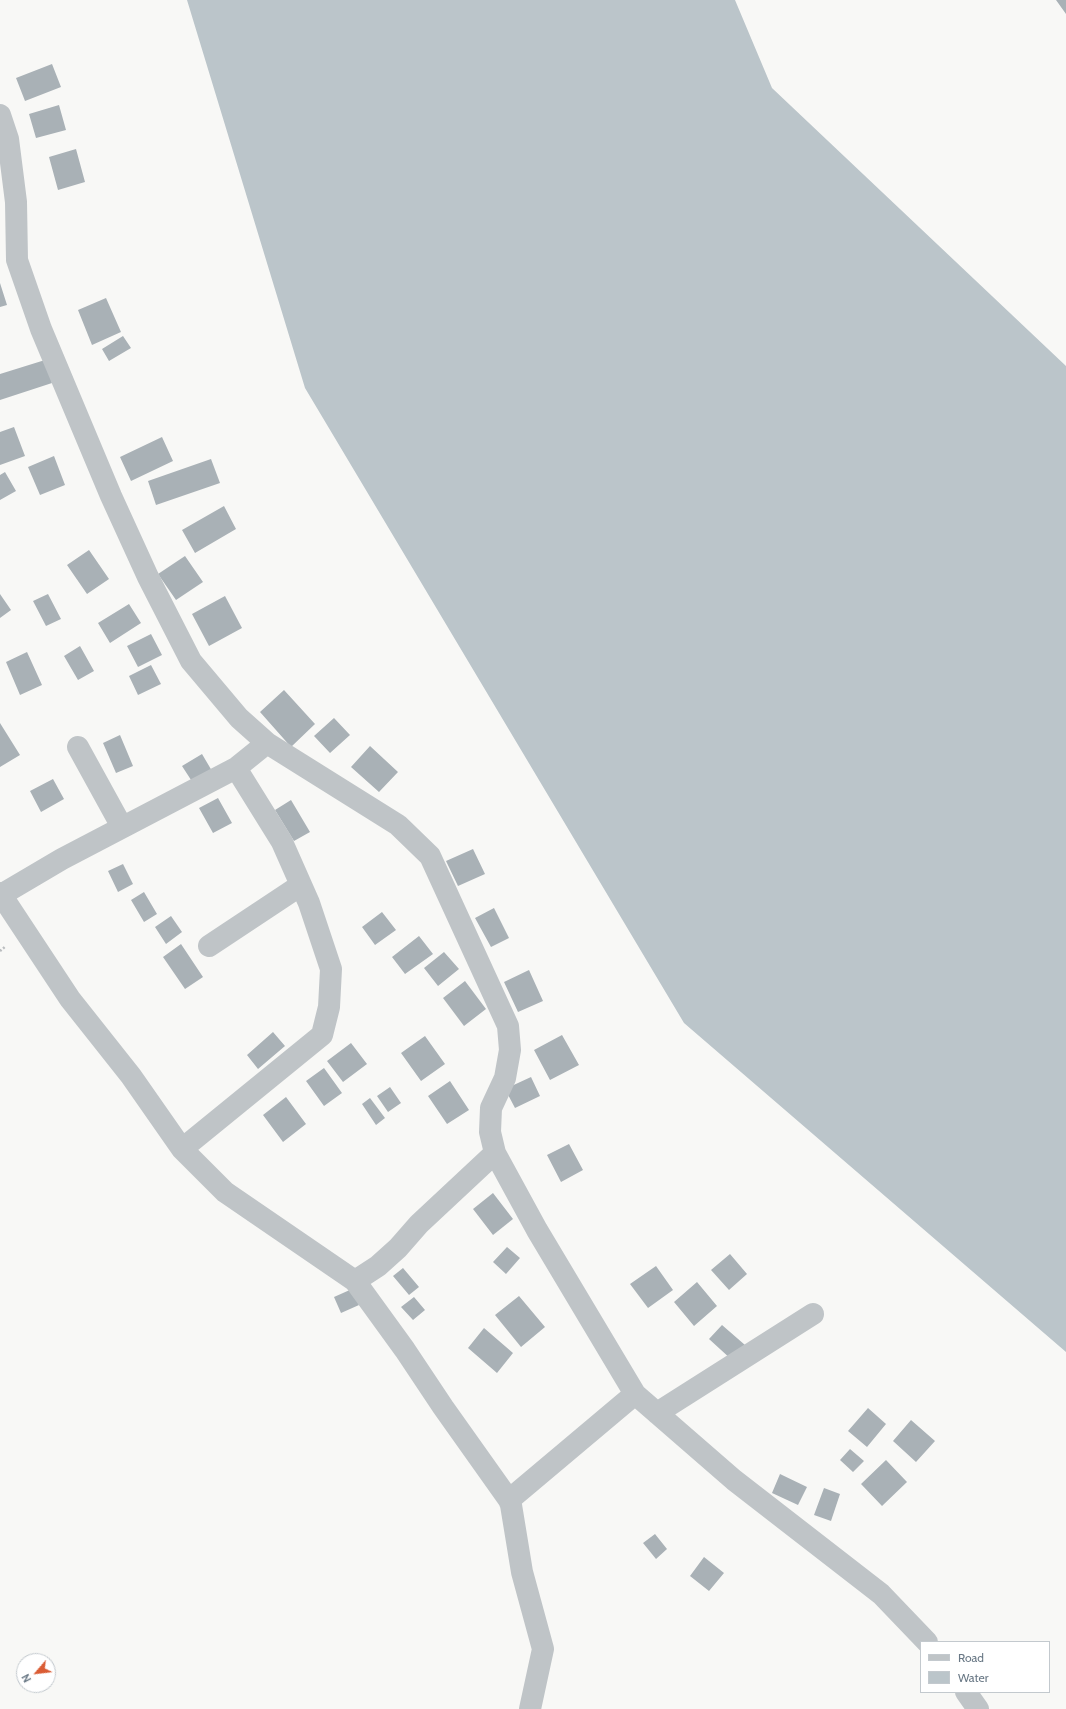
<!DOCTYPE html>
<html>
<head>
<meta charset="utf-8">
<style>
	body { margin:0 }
	#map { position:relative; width:1066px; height:1709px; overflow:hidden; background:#f8f8f6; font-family:Cabin,sans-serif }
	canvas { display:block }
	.legend { position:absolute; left:920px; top:1641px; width:130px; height:52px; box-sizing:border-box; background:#fff; border:1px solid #c3c9ce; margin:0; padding:5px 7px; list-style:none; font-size:12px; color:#697885 }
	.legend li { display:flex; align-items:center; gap:8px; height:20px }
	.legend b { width:20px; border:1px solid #c3c9ce }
	.north { position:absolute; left:16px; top:1653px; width:40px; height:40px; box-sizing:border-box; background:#fff; border:1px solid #c3c9ce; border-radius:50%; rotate:242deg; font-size:11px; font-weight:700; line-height:16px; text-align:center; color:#697885 }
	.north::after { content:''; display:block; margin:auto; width:14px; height:18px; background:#da5c34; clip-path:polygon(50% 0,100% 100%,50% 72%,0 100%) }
</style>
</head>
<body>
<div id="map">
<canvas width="1066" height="1709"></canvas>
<ul class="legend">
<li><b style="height:5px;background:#bfc4c7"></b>Road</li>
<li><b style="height:11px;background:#bbc5ca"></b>Water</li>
</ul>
<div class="north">N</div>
</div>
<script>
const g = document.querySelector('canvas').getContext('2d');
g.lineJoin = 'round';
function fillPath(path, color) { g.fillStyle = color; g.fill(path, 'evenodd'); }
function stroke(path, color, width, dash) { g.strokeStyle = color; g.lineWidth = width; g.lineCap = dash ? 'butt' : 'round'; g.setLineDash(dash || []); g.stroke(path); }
const water = new Path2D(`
	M 187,0 L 735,0 L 772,88 L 1066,366 L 1066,1352 L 684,1023 L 305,388 Z`);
const building = new Path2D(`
	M 1056,0 L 1066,0 L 1066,14 Z
	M 52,64 L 61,87 L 25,101 L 16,78 Z
	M 59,105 L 66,130 L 36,138 L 29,114 Z
	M 76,149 L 85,182 L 58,190 L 49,157 Z
	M 0,283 L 7,305 L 0,307 Z
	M 106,298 L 121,332 L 92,345 L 78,310 Z
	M 123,336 L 131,348 L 109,361 L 102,349 Z
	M 45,360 L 52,383 L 0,400 L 0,374 Z
	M 14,427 L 25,456 L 0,465 L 0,432 Z
	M 162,437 L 173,461 L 131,481 L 120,457 Z
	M 54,456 L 65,485 L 40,495 L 28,467 Z
	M 211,459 L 220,483 L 156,505 L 148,481 Z
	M 5,472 L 16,491 L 0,500 L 0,475 Z
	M 224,506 L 236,529 L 195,553 L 182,530 Z
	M 89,550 L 109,579 L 87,594 L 67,565 Z
	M 185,556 L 203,582 L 176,600 L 158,574 Z
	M 0,594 L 11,610 L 0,618 Z
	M 48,594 L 61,619 L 46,626 L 33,601 Z
	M 225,596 L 242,628 L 209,646 L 192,614 Z
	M 129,604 L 141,623 L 110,643 L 98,623 Z
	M 151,634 L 162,655 L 138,667 L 127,646 Z
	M 80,646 L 94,671 L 78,680 L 64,656 Z
	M 27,652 L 42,685 L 20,695 L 6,662 Z
	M 151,665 L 161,684 L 138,695 L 129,676 Z
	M 284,690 L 315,724 L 291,747 L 260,712 Z
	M 334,718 L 350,735 L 330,753 L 314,736 Z
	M 0,723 L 20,755 L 0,767 Z
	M 120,735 L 133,766 L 116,773 L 103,743 Z
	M 370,746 L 398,772 L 379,792 L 351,767 Z
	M 202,754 L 212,771 L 193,783 L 182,766 Z
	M 53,779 L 64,799 L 41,812 L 30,791 Z
	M 218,798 L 232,823 L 213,833 L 199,808 Z
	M 291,800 L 310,832 L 294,841 L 275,810 Z
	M 473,849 L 485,874 L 458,886 L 446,861 Z
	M 123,864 L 133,884 L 118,892 L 108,871 Z
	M 144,892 L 157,914 L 144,922 L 131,900 Z
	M 494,908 L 509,938 L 491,947 L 475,918 Z
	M 382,912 L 396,930 L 375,945 L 362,927 Z
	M 171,916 L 182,932 L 166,944 L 155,927 Z
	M 419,936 L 433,954 L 405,974 L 392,957 Z
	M 181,944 L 203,977 L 185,989 L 163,957 Z
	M 444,952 L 459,969 L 438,986 L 424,968 Z
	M 529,970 L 543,1001 L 518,1012 L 504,982 Z
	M 465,981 L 486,1009 L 464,1026 L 443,998 Z
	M 273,1032 L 285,1046 L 258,1069 L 247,1055 Z
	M 562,1035 L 579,1065 L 550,1080 L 534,1050 Z
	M 425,1036 L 445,1064 L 421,1081 L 401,1053 Z
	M 351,1043 L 367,1064 L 343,1082 L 327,1061 Z
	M 324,1068 L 342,1093 L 324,1106 L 306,1081 Z
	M 531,1077 L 540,1096 L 515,1108 L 505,1089 Z
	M 450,1081 L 469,1110 L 447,1124 L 428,1096 Z
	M 390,1087 L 401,1103 L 388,1112 L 377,1096 Z
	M 286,1097 L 306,1124 L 283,1142 L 263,1115 Z
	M 370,1098 L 385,1118 L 376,1125 L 362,1104 Z
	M 569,1144 L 583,1170 L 561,1182 L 547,1155 Z
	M 493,1193 L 513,1219 L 493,1235 L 473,1209 Z
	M 507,1247 L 520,1258 L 506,1274 L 493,1262 Z
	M 730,1254 L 747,1274 L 729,1290 L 711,1270 Z
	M 656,1266 L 673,1290 L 648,1308 L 630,1284 Z
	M 403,1268 L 419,1287 L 409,1295 L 393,1276 Z
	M 697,1282 L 717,1306 L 694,1326 L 674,1302 Z
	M 352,1289 L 359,1305 L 341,1313 L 334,1297 Z
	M 519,1296 L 545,1327 L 521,1347 L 495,1315 Z
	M 414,1297 L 425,1310 L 413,1320 L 401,1307 Z
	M 722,1325 L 745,1345 L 732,1360 L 709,1339 Z
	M 484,1328 L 513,1353 L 497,1373 L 468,1348 Z
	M 868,1408 L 886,1424 L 867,1447 L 848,1431 Z
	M 911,1420 L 935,1441 L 916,1462 L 893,1441 Z
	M 850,1449 L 864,1461 L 853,1472 L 840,1460 Z
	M 886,1460 L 907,1482 L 882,1506 L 861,1484 Z
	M 780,1474 L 807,1487 L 798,1505 L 772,1493 Z
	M 824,1488 L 840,1494 L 831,1521 L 814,1515 Z
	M 655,1534 L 667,1549 L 656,1559 L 643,1543 Z
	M 704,1557 L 724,1573 L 709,1591 L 690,1576 Z`);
const path = new Path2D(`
	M 0,951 L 6,946`);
const minor = new Path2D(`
	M 0,115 L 8,139 L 16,202 L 17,260 L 41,329 L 111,496 L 148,577 L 191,661 L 239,718 L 267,743 L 398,825 L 430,856 L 508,1026 L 510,1050 L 505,1078 L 491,1108 L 490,1132 L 495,1153 L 537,1230 L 635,1394 L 734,1480 L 881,1594 L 927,1642
	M 78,747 L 122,827
	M 0,893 L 70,999 L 131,1076 L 182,1149 L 225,1192 L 355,1281 L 405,1350 L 443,1407 L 509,1500 L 511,1505 L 522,1572 L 543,1649 L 530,1709
	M 1,895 L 62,859 L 236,768 L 267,743
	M 209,946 L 301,885
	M 182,1149 L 322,1035 L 329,1007 L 331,969 L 309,903 L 282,842 L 236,768
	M 355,1281 L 378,1266 L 398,1248 L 419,1224 L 495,1153
	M 657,1413 L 813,1314
	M 509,1500 L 635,1394
	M 966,1692 L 978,1709`);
fillPath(water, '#bbc5ca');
fillPath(building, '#a9b1b6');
stroke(path, '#babdbf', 2.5, [2, 2]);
stroke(minor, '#bfc4c7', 22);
</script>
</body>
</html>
